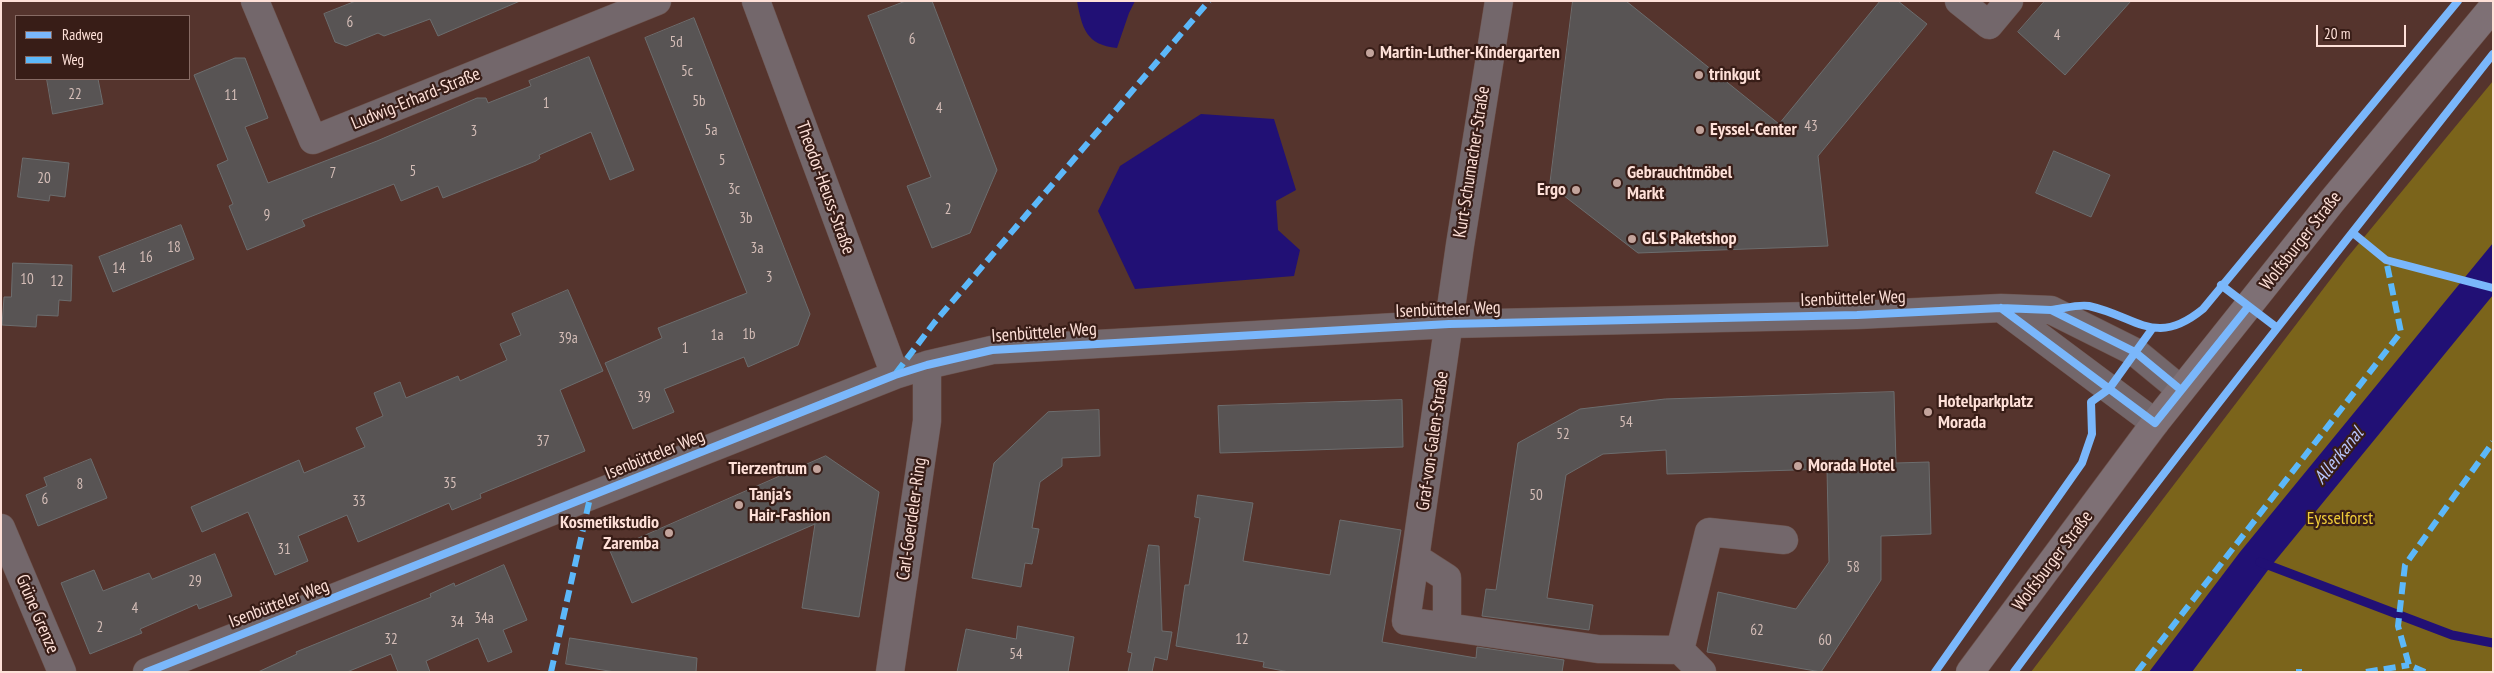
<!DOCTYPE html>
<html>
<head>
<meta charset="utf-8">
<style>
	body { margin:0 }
	#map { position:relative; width:2494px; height:673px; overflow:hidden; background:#55342d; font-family:"PT Sans Narrow",sans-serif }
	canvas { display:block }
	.frame { position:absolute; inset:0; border:2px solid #fee0d8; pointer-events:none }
	.legend { position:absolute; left:15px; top:15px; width:175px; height:65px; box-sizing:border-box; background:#381d17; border:1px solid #876b64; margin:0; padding:6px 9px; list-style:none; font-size:15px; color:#fee0d8 }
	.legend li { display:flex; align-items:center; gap:10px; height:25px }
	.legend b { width:25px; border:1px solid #876b64 }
	.scale { position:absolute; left:2316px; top:25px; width:90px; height:22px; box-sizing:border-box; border:2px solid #fee0d8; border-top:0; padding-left:6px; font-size:15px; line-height:18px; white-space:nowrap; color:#fee0d8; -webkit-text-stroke:4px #381d17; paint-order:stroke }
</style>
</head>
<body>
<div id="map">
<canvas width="2494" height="673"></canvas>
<div class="frame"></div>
<ul class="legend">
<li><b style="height:6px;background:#7ab7fb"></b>Radweg</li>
<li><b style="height:6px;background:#5cb8fa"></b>Weg</li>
</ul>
<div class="scale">20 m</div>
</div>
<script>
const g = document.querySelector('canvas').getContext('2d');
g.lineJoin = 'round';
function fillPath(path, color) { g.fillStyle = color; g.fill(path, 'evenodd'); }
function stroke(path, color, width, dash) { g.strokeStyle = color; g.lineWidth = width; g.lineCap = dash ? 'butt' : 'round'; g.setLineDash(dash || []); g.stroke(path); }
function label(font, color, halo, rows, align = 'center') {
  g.font = font + ' "PT Sans Narrow",sans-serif'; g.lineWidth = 4.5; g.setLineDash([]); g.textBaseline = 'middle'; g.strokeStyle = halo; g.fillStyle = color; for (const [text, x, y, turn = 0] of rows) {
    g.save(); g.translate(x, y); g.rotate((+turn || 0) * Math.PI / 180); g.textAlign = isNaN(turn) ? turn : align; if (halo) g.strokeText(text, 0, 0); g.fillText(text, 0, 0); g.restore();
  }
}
const forest = new Path2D(`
	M 2493,81 L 2493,672 L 2031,672 L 2346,259 Z`);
const water = new Path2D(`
	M 1077,1 L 1135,1 L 1129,13 L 1117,48 C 1086,45 1082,28 1077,1 Z
	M 1201,114 L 1274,119 L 1296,190 L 1276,201 L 1278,230 L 1300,250 L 1294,276 L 1135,289 L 1098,211 L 1120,166 Z
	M 2493,243 L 2493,295 L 2271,566 L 2192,672 L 2149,672 L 2240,552 Z`);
const stream = new Path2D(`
	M 2260,562 L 2452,635 L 2493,643`);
const building = new Path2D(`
	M 356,1 L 520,1 L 438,36 L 430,19 L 384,36 L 378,33 L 346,46 L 335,42 L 324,14 Z
	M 906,1 L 932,1 L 997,170 L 970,233 L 932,248 L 907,186 L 931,177 L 868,16 Z
	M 1573,1 L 1626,1 L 1779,124 L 1880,1 L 1898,1 L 1927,24 L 1818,156 L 1828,246 L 1638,253 L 1550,185 Z
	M 2045,1 L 2131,1 L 2065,75 L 2018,32 Z
	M 694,18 L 810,314 L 798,345 L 748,367 L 744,357 L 664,389 L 674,412 L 633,429 L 605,363 L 662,338 L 658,328 L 747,293 L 645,38 Z
	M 589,57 L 634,170 L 610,180 L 591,132 L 539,155 L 540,158 L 536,161 L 443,198 L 438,186 L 401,201 L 394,184 L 302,220 L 305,226 L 247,250 L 229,206 L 233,204 L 217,165 L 228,160 L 194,75 L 235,58 L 245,58 L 268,118 L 245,127 L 268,183 L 377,141 L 477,98 L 486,98 L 488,103 L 531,86 L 529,81 Z
	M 47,79 L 98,79 L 103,104 L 53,114 Z
	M 2054,151 L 2110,175 L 2091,217 L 2036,193 Z
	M 23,158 L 69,163 L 65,197 L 50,195 L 49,201 L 18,197 Z
	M 181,225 L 194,259 L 113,292 L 99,257 Z
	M 13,263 L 72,265 L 71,301 L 59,300 L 58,316 L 37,315 L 36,327 L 2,325 L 4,297 L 11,297 Z
	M 568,290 L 603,371 L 560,390 L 585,451 L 480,494 L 481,498 L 452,510 L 449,503 L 358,542 L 347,515 L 298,536 L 308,561 L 275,575 L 248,512 L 202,532 L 191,507 L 299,460 L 304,473 L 365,447 L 356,428 L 383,416 L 374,393 L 400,382 L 406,398 L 458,376 L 460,381 L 507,360 L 500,344 L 521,335 L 512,314 Z
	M 1894,392 L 1896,463 L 1929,462 L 1931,534 L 1881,536 L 1881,580 L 1821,672 L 1707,652 L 1718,592 L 1796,609 L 1829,562 L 1827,469 L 1667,474 L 1666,450 L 1603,454 L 1566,475 L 1547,598 L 1593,605 L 1589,630 L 1482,616 L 1486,589 L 1496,590 L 1518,443 L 1580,409 L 1665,399 Z
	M 1402,400 L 1403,447 L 1220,453 L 1218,406 Z
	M 1099,410 L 1100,456 L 1062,458 L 1062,466 L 1040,482 L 1032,528 L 1039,529 L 1032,564 L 1025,563 L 1021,587 L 972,578 L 994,463 L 1048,412 Z
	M 826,456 L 879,492 L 859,617 L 802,608 L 815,524 L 632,603 L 610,551 Z
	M 91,459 L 107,498 L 38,526 L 26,495 L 47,486 L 44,478 Z
	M 1198,495 L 1253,503 L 1243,561 L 1330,575 L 1340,520 L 1401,530 L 1382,642 L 1476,658 L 1477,647 L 1564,660 L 1562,672 L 1289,672 L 1263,667 L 1264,662 L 1176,646 L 1185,585 L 1189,585 L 1200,518 L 1195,517 Z
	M 1149,545 L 1159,546 L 1162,631 L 1172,632 L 1167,660 L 1155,657 L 1152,672 L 1128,672 L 1132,653 L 1128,652 Z
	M 215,554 L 232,596 L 199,609 L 197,604 L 140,629 L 142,633 L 90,654 L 61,583 L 94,570 L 103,591 L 149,573 L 152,579 Z
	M 504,565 L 527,620 L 503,630 L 512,652 L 488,662 L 478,638 L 426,661 L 430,672 L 398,672 L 391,654 L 347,672 L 258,672 L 297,654 L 296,652 L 431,597 L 430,594 L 454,583 L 455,586 Z
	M 1018,626 L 1074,637 L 1068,672 L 957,672 L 966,629 L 1016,639 Z
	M 570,638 L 697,658 L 696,672 L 615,672 L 566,664 Z`);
const street = new Path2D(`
	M 255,1 L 313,140 L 657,1
	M 756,1 L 895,375
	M 1499,1 L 1460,245 L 1406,621 L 1598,649 L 1680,650
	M 1959,1 L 1989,25 L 2009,1
	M 2001,308 L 2155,423
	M 1,528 L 62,672
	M 1416,558 L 1447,578 L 1447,626
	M 147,672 L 895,375 L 927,365 L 992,350 L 1449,324 L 1857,315 L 2001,308 L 2051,310 L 2135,352 L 2181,390
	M 890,672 L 927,421 L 927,365
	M 1702,672 L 1680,650 L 1709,532 L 1784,540`);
const secondary = new Path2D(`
	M 1970,672 L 2155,423 L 2332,201 L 2493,7`);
const quiet = new Path2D(`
	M 896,373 L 934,323 L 1209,1
	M 551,672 L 590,498
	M 2137,672 L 2401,332 L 2386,260 L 2389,261
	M 2296,672 L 2302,672
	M 2366,672 L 2409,665
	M 2425,672 L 2409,665 L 2398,626 L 2405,565 L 2493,442`);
const cycleway = new Path2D(`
	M 2353,233 L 2386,260 L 2493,288
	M 2221,285 L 2276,327
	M 2001,308 L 2155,423 L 2248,307
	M 2051,310 C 2062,309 2078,304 2089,306 C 2138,317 2155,348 2203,309 L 2458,1
	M 147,672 L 895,375 L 927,365 L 992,350 L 1449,324 L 1857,315 L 2001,308 L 2051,310 L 2135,352 L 2181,390
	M 1935,672 L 2082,463 L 2092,434 L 2091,402 L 2109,389 L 2152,329
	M 2014,672 C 2169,462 2332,259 2493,54`);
const markers = [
	[1370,53,5,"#c3a49c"],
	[1699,75,5,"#c3a49c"],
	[1700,130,5,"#c3a49c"],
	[1617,183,5,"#c3a49c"],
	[1576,190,5,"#c3a49c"],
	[1632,239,5,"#c3a49c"],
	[1928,412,5,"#c3a49c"],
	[1798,466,5,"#c3a49c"],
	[817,469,5,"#c3a49c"],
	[739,505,5,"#c3a49c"],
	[669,533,5,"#c3a49c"]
];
const numberNames = [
	["6",350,23],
	["4",2057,36],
	["6",912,40],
	["5d",676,43],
	["5c",687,72],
	["22",75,95],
	["11",231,96],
	["5b",699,102],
	["1",546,104],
	["4",939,109],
	["43",1811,127],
	["5a",711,131],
	["3",474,132],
	["5",722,161],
	["5",413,172],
	["7",333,174],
	["20",44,179],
	["3c",734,190],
	["2",948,210],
	["9",267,216],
	["3b",746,219],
	["18",174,248],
	["3a",757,249],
	["16",146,258],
	["14",119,269],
	["3",769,278],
	["10",27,280],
	["12",57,282],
	["1b",749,335],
	["1a",717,336],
	["39a",568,339],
	["1",685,349],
	["39",644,398],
	["54",1626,423],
	["52",1563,435],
	["37",543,442],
	["35",450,484],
	["8",80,485],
	["50",1536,496],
	["6",45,500],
	["33",359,502],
	["31",284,550],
	["58",1853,568],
	["29",195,582],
	["4",135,609],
	["34a",484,619],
	["34",457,623],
	["2",100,628],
	["62",1757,631],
	["32",391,640],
	["12",1242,640],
	["60",1825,641],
	["54",1016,655]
];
const poiNames = [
	["Martin-Luther-Kindergarten",1380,53],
	["trinkgut",1709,75],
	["Eyssel-Center",1710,130],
	["Gebrauchtmöbel",1627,173],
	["Markt",1627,194],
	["Ergo",1566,190,"right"],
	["GLS Paketshop",1642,239],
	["Hotelparkplatz",1938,402],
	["Morada",1938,423],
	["Morada Hotel",1808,466],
	["Tierzentrum",807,469,"right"],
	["Tanja's",749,495],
	["Hair-Fashion",749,516],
	["Kosmetikstudio",659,523,"right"],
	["Zaremba",659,544,"right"]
];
const streetNames = [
	["Ludwig-Erhard-Straße",416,99,-22],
	["Kurt-Schumacher-Straße",1472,162,-81],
	["Theodor-Heuss-Straße",825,188,70],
	["Wolfsburger Straße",2301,241,-52],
	["Isenbütteler Weg",1853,299,-2],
	["Isenbütteler Weg",1448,310,-2],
	["Isenbütteler Weg",1044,333,-4],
	["Graf-von-Galen-Straße",1433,441,-82],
	["Isenbütteler Weg",655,455,-22],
	["Carl-Goerdeler-Ring",912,519,-82],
	["Wolfsburger Straße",2053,561,-53],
	["Isenbütteler Weg",279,604,-21],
	["Grüne Grenze",37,614,67]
];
const parkNames = [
	["Eysselforst",2340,519]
];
const waterNames = [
	["Allerkanal",2339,456,-51]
];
fillPath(forest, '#7b641b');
fillPath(water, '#211075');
stroke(stream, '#211075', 9);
fillPath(building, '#585454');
stroke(building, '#6c6d6e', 1);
stroke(street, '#6d524c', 29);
stroke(secondary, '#6d524c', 29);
stroke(street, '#73676b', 28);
stroke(secondary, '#7e7075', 28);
stroke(quiet, '#5cb8fa', 6, [12, 6]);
stroke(cycleway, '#7ab7fb', 8);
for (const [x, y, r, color] of markers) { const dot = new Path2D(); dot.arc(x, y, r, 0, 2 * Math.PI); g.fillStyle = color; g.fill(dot); stroke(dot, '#381d17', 2); }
label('15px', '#d4bdb7', null, numberNames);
label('bold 18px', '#fee0d8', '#381d17', poiNames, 'left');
label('18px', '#fee0d8', '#381d17', streetNames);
label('18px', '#f0cc39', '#381d17', parkNames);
label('italic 19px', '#b7c4fb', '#381d17', waterNames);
</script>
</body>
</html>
